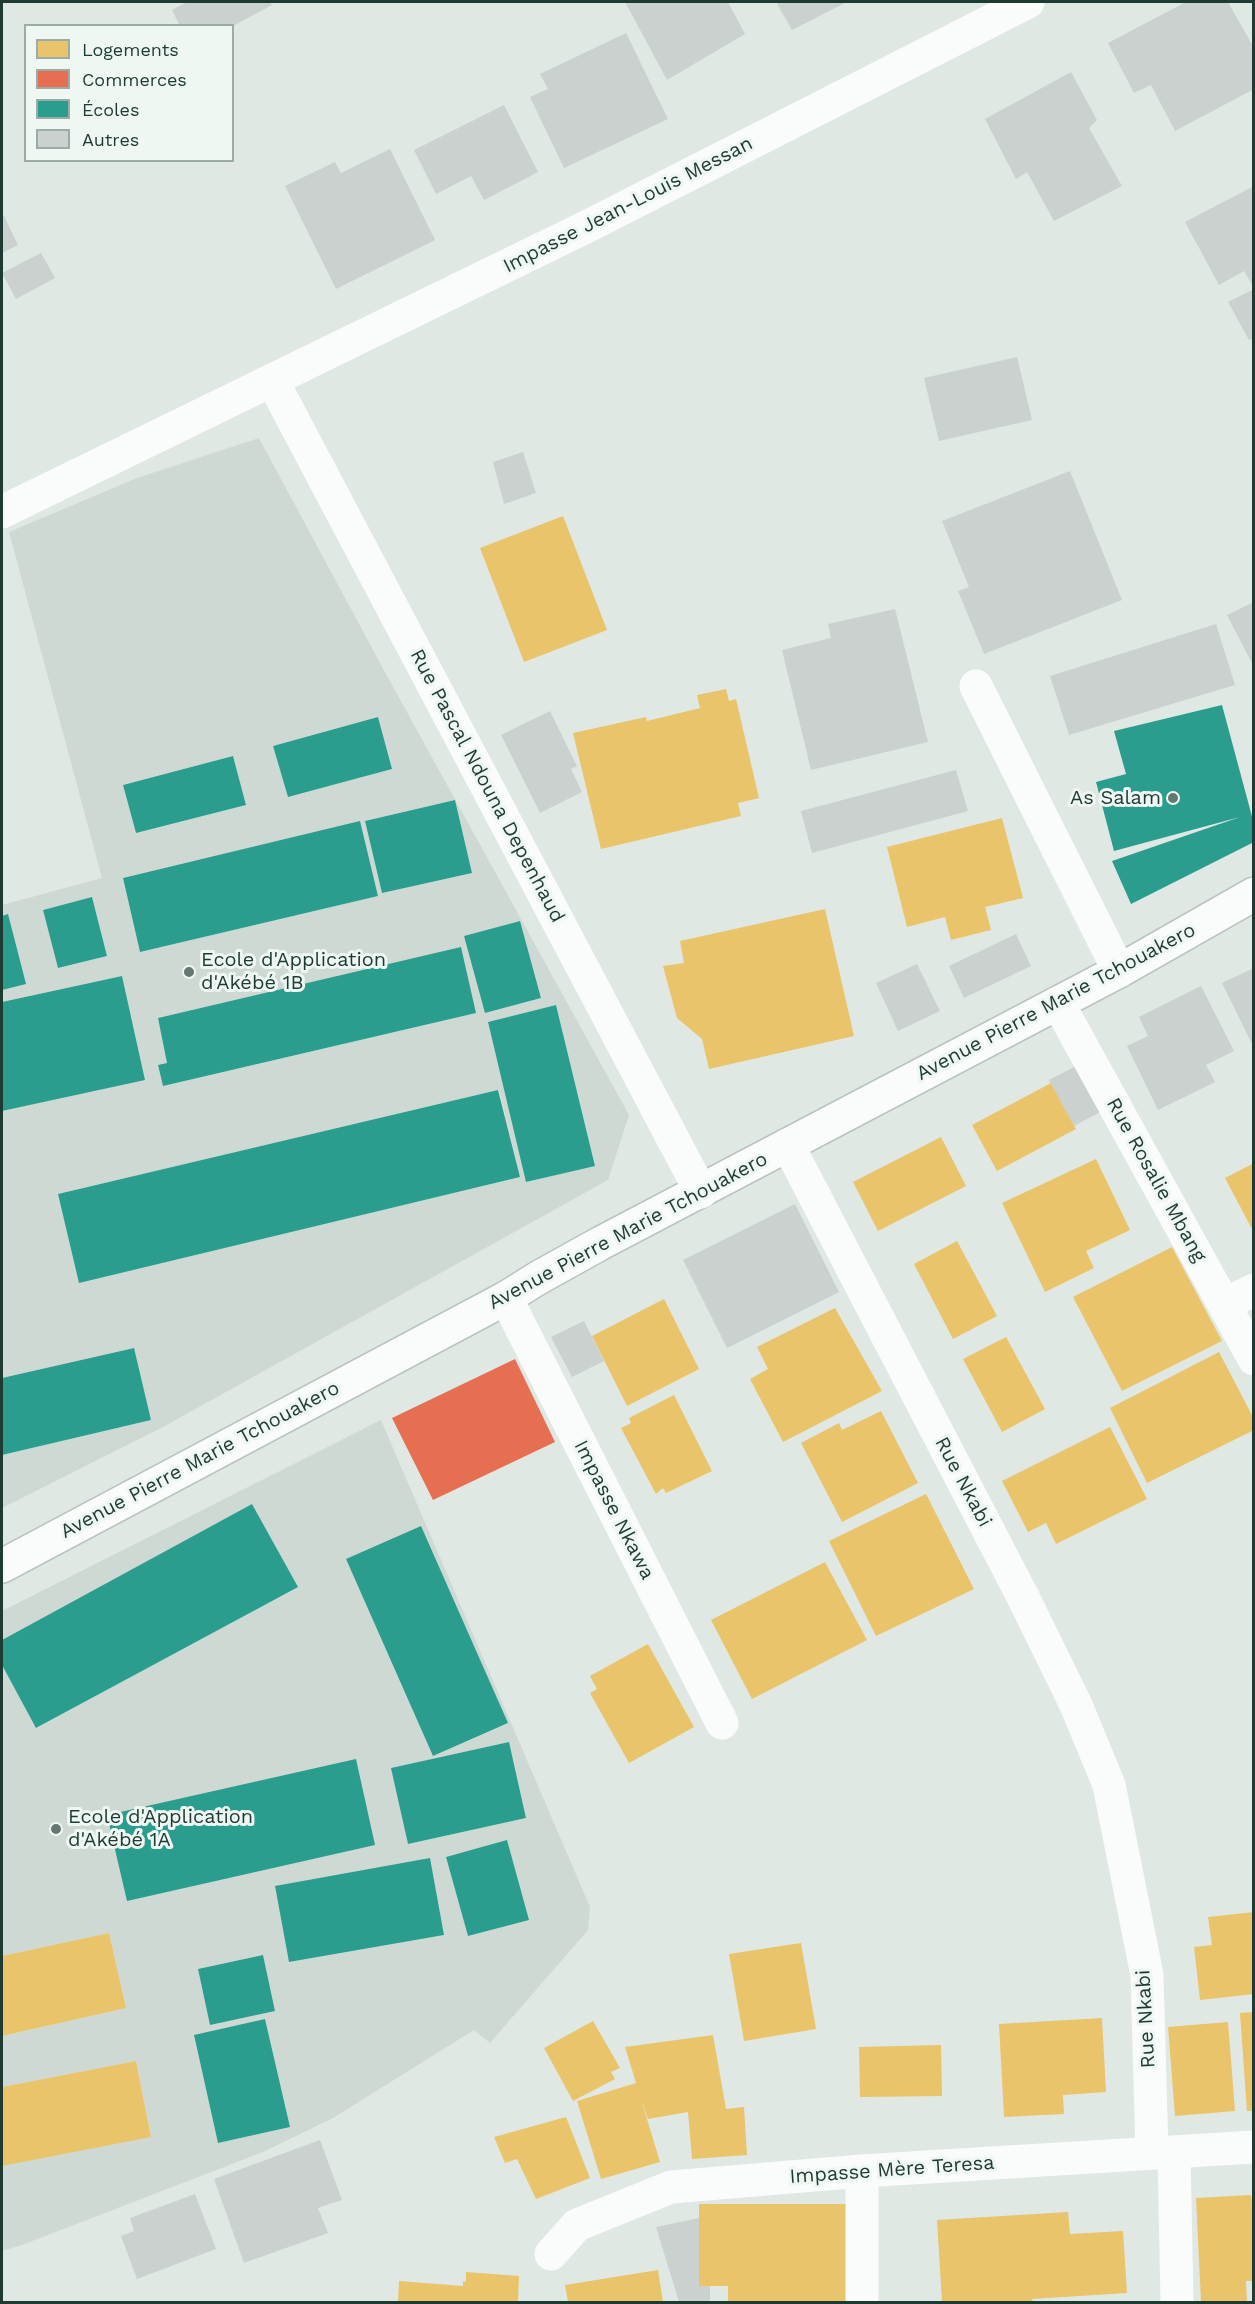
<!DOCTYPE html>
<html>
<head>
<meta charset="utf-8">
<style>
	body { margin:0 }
	#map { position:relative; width:1255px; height:2304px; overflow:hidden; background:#e0e8e4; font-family:"Work Sans",sans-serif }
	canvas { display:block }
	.frame { position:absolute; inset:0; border:3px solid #1e3b33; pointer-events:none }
	.legend { position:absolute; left:24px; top:24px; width:210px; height:138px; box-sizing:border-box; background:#eef7f2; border:2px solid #9baca6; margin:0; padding:8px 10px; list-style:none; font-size:18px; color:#1e3b33 }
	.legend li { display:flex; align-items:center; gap:12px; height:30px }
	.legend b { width:30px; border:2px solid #9baca6 }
</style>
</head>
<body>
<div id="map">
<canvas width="1255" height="2304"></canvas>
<div class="frame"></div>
<ul class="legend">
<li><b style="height:16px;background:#e9c46a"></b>Logements</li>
<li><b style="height:16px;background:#e76f51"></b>Commerces</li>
<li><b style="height:16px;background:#2a9d8f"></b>Écoles</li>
<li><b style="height:16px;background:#cbd1ce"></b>Autres</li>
</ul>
</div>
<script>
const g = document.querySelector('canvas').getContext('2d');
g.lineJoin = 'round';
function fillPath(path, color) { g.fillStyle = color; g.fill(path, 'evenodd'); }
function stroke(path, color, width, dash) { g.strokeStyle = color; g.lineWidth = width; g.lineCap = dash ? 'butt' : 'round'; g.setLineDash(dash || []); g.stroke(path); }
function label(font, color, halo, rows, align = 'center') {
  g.font = font + ' "Work Sans",sans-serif'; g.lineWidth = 6; g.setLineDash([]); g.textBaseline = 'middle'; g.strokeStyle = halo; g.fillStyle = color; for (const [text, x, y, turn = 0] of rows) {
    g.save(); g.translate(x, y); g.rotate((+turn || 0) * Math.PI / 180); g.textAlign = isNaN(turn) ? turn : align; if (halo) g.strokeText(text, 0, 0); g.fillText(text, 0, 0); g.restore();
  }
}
const built = new Path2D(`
	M 259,438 L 386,674 L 629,1115 L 608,1180 L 163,1427 L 2,1508 L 2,1455 L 151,1420 L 133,1348 L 2,1378 L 2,1111 L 145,1079 L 122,976 L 2,1002 L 2,990 L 25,984 L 7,915 L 2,916 L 2,905 L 102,878 L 9,532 L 137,478 ZM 378,717 L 392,769 L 288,797 L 273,746 ZM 233,756 L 246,805 L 136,833 L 123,785 ZM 455,800 L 472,873 L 382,893 L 365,821 ZM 360,822 L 378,896 L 140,952 L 123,878 ZM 92,897 L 107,956 L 58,968 L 43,910 ZM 520,921 L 541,998 L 486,1013 L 464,936 ZM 461,948 L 476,1013 L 163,1086 L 158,1065 L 167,1063 L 158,1018 ZM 556,1005 L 595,1165 L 527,1182 L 488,1022 ZM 499,1090 L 520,1177 L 80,1282 L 58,1194 Z
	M 381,1420 L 590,1907 L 588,1930 L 490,2043 L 474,2030 L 333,2118 L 263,2152 L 22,2245 L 2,2251 L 2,2166 L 151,2136 L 136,2061 L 2,2087 L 2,2036 L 126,2008 L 109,1933 L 2,1956 L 2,1665 L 37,1728 L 297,1586 L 252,1504 L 2,1640 L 2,1611 ZM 346,1559 L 507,1723 L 507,1724 L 433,1756 ZM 509,1742 L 526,1818 L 408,1844 L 392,1768 ZM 507,1841 L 528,1920 L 468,1936 L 446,1857 ZM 430,1859 L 444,1935 L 290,1962 L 275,1887 ZM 263,1955 L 275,2011 L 210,2025 L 198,1969 ZM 265,2019 L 290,2127 L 218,2143 L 194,2036 Z`);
const homes = new Path2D(`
	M 563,516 L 607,630 L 524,662 L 480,548 Z
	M 726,689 L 729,701 L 736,699 L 759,798 L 738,803 L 741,816 L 601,849 L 573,733 L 646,717 L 647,721 L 700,708 L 697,695 Z
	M 1002,818 L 1023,898 L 985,907 L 991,930 L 951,940 L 945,917 L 907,927 L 887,847 Z
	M 825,909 L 854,1036 L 709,1069 L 702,1039 L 677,1018 L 663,966 L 684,963 L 680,941 Z
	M 1051,1083 L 1076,1129 L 997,1171 L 972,1125 Z
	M 941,1137 L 966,1186 L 878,1231 L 853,1182 Z
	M 1096,1159 L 1130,1230 L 1086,1251 L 1094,1268 L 1045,1292 L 1002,1203 Z
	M 1254,1163 L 1254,1233 L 1225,1178 Z
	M 957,1241 L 997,1316 L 953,1339 L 914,1264 Z
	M 1172,1247 L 1222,1341 L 1122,1391 L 1073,1297 Z
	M 664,1299 L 699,1369 L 627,1406 L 592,1336 Z
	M 835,1308 L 882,1391 L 783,1442 L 750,1379 L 768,1369 L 757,1347 Z
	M 1006,1337 L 1045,1409 L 1002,1432 L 963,1359 Z
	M 1219,1352 L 1254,1419 L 1254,1430 L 1147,1483 L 1110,1408 Z
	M 674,1395 L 712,1471 L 666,1493 L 663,1488 L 656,1494 L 621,1428 L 631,1423 L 629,1418 Z
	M 881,1411 L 918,1483 L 842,1522 L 801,1443 L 839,1423 L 842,1430 Z
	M 1110,1427 L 1147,1499 L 1056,1544 L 1046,1523 L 1028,1532 L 1002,1481 Z
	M 926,1494 L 974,1589 L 876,1636 L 829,1541 Z
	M 825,1562 L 867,1640 L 752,1699 L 711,1620 Z
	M 648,1644 L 694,1727 L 629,1763 L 590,1693 L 597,1689 L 590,1676 Z
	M 1254,1912 L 1254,1994 L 1200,2000 L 1194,1947 L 1212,1945 L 1208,1917 Z
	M 109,1933 L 126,2008 L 2,2036 L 2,1956 Z
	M 801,1943 L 816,2029 L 744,2041 L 729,1954 Z
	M 1254,2012 L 1254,2111 L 1247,2111 L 1240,2013 Z
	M 1102,2018 L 1106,2092 L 1063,2095 L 1064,2114 L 1004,2117 L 999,2024 Z
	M 593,2021 L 620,2068 L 611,2072 L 615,2079 L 573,2101 L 544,2048 Z
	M 1228,2022 L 1235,2111 L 1175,2116 L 1168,2027 Z
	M 713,2035 L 726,2109 L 744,2107 L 747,2155 L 692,2159 L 688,2112 L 648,2119 L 641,2099 L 660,2162 L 601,2179 L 577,2101 L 636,2083 L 625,2047 Z
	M 941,2045 L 942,2096 L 860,2097 L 859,2047 Z
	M 136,2061 L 151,2137 L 2,2166 L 2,2087 Z
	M 566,2117 L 590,2178 L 536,2199 L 517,2159 L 505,2163 L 494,2137 Z
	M 1251,2195 L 1254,2220 L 1254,2281 L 1246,2281 L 1247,2302 L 1201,2302 L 1196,2198 Z
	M 699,2204 L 851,2204 L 850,2302 L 728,2302 L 728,2286 L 699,2286 Z
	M 1068,2212 L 1070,2234 L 1123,2231 L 1127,2293 L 1032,2299 L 1033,2302 L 942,2302 L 937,2220 Z
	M 658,2270 L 663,2302 L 568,2302 L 565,2285 Z
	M 466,2272 L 519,2276 L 518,2302 L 398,2302 L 399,2281 L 463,2286 L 463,2281 L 466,2282 Z`);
const shops = new Path2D(`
	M 515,1359 L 555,1442 L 433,1500 L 392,1418 Z`);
const schools = new Path2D(`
	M 1222,705 L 1254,824 L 1254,842 L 1131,904 L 1112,861 L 1240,817 L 1114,851 L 1096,782 L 1126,774 L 1114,731 Z
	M 378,717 L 392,769 L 288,797 L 273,746 Z
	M 233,756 L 246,805 L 136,833 L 123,785 Z
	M 455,800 L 472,873 L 382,893 L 365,821 Z
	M 360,821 L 378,896 L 140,952 L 123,878 Z
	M 92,897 L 107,956 L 58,968 L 43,910 Z
	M 8,914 L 26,984 L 2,990 L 2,916 Z
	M 520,921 L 541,998 L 485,1013 L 464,936 Z
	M 461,947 L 476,1013 L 163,1086 L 158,1065 L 167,1063 L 158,1018 Z
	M 122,976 L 145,1080 L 2,1111 L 2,1002 Z
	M 556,1005 L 595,1166 L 526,1182 L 488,1022 Z
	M 498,1090 L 520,1177 L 79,1283 L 58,1194 Z
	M 134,1348 L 151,1420 L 2,1455 L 2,1378 Z
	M 252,1504 L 298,1587 L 36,1728 L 2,1665 L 2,1640 Z
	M 421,1526 L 508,1723 L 433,1756 L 346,1559 Z
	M 509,1742 L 526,1818 L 408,1844 L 391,1768 Z
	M 356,1759 L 375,1845 L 127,1901 L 107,1815 Z
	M 507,1840 L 529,1920 L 468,1936 L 446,1857 Z
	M 430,1858 L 444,1935 L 289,1962 L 275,1886 Z
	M 263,1955 L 275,2011 L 210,2025 L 198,1969 Z
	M 265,2019 L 290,2127 L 218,2143 L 194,2035 Z`);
const building = new Path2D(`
	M 187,2 L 270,2 L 272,5 L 233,26 L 180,26 L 172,10 Z
	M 625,2 L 728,2 L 745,34 L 667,80 Z
	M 776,2 L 847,2 L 792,30 Z
	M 1183,2 L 1228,2 L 1254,48 L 1254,89 L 1175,131 L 1151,85 L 1134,93 L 1108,43 L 1184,3 Z
	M 626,33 L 668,119 L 564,168 L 530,97 L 548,89 L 540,74 Z
	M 1071,72 L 1097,120 L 1089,128 L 1122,186 L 1054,221 L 1027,172 L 1016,179 L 985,119 Z
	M 504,105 L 538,172 L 484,200 L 471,176 L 436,194 L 414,150 Z
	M 390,149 L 435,240 L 336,289 L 285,186 L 335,162 L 341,173 Z
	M 1254,186 L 1254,288 L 1244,271 L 1219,285 L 1185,222 Z
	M 2,212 L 18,245 L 2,253 Z
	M 41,253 L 55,278 L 16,299 L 2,273 Z
	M 1254,289 L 1254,338 L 1249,340 L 1228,302 Z
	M 1017,357 L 1032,420 L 939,441 L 924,378 Z
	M 523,452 L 536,493 L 504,504 L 493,462 Z
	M 1070,471 L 1122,600 L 984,654 L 958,591 L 969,587 L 942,521 Z
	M 1254,602 L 1254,667 L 1227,615 Z
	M 895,609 L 928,742 L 811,770 L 782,650 L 831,638 L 828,624 Z
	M 1216,624 L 1235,685 L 1069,735 L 1050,676 Z
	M 550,711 L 577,766 L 571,769 L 582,792 L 540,813 L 501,735 Z
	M 956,770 L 968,811 L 812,853 L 801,811 Z
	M 1016,934 L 1031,966 L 964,998 L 949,966 Z
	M 917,964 L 940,1011 L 898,1031 L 876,983 Z
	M 1254,968 L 1254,1048 L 1222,983 Z
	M 1201,986 L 1234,1051 L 1206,1065 L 1215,1082 L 1158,1110 L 1127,1046 L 1148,1036 L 1139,1017 Z
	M 1076,1066 L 1100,1112 L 1074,1126 L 1049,1080 Z
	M 795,1204 L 839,1292 L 727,1348 L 683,1260 Z
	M 584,1321 L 604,1361 L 572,1377 L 551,1337 Z
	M 320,2140 L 342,2200 L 318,2208 L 328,2233 L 244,2263 L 214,2179 Z
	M 195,2194 L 216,2249 L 137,2279 L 121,2236 L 134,2231 L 130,2218 Z
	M 699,2218 L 699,2286 L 710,2286 L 710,2302 L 679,2302 L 656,2227 Z`);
const street = new Path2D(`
	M 272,380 L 701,1192
	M 2,512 L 586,227 L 1028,2
	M 976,686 L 1119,971
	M 1058,1003 L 1254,1359
	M 788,1145 L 1023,1597 L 1076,1705 L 1109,1785 L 1147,1975 L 1152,2152
	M 506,1298 L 722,1723
	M 1225,1304 L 1254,1290
	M 1174,2153 L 1177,2302
	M 862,2171 L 862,2302
	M 551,2254 L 577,2225 L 671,2187 L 862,2171 L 1254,2147`);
const secondary = new Path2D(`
	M 2,1566 L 506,1298 L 538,1278 L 601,1243 L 1119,971 L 1254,894`);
const markers = [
	[1173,798,6,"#627871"],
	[189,972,6,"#627871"],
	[56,1829,6,"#627871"]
];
const streetNames = [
	["Impasse Jean-Louis Messan",628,205,-27],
	["Rue Pascal Ndouna Depenhaud",487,786,62],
	["Avenue Pierre Marie Tchouakero",1056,1002,-28],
	["Rue Rosalie Mbang",1156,1180,61],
	["Avenue Pierre Marie Tchouakero",628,1231,-28],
	["Avenue Pierre Marie Tchouakero",200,1460,-28],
	["Rue Nkabi",963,1482,62],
	["Impasse Nkawa",614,1510,63],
	["Rue Nkabi",1146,2019,-93],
	["Impasse Mère Teresa",892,2170,-4]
];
const poiNames = [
	["As Salam",1161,798,"right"],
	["Ecole d'Application",201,960],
	["d'Akébé 1B",201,983],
	["Ecole d'Application",68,1817],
	["d'Akébé 1A",68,1840]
];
fillPath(built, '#ced9d4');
fillPath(homes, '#e9c46a');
fillPath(shops, '#e76f51');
fillPath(schools, '#2a9d8f');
fillPath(building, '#cbd1ce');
stroke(secondary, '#bac4bf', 36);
stroke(street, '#fafcfb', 33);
stroke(secondary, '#fafcfb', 33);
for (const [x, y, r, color] of markers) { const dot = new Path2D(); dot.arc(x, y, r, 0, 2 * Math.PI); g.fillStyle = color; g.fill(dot); stroke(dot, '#eef7f2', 2); }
label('20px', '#1e3b33', '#eef7f2', streetNames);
label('20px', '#1e3b33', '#eef7f2', poiNames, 'left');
</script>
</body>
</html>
